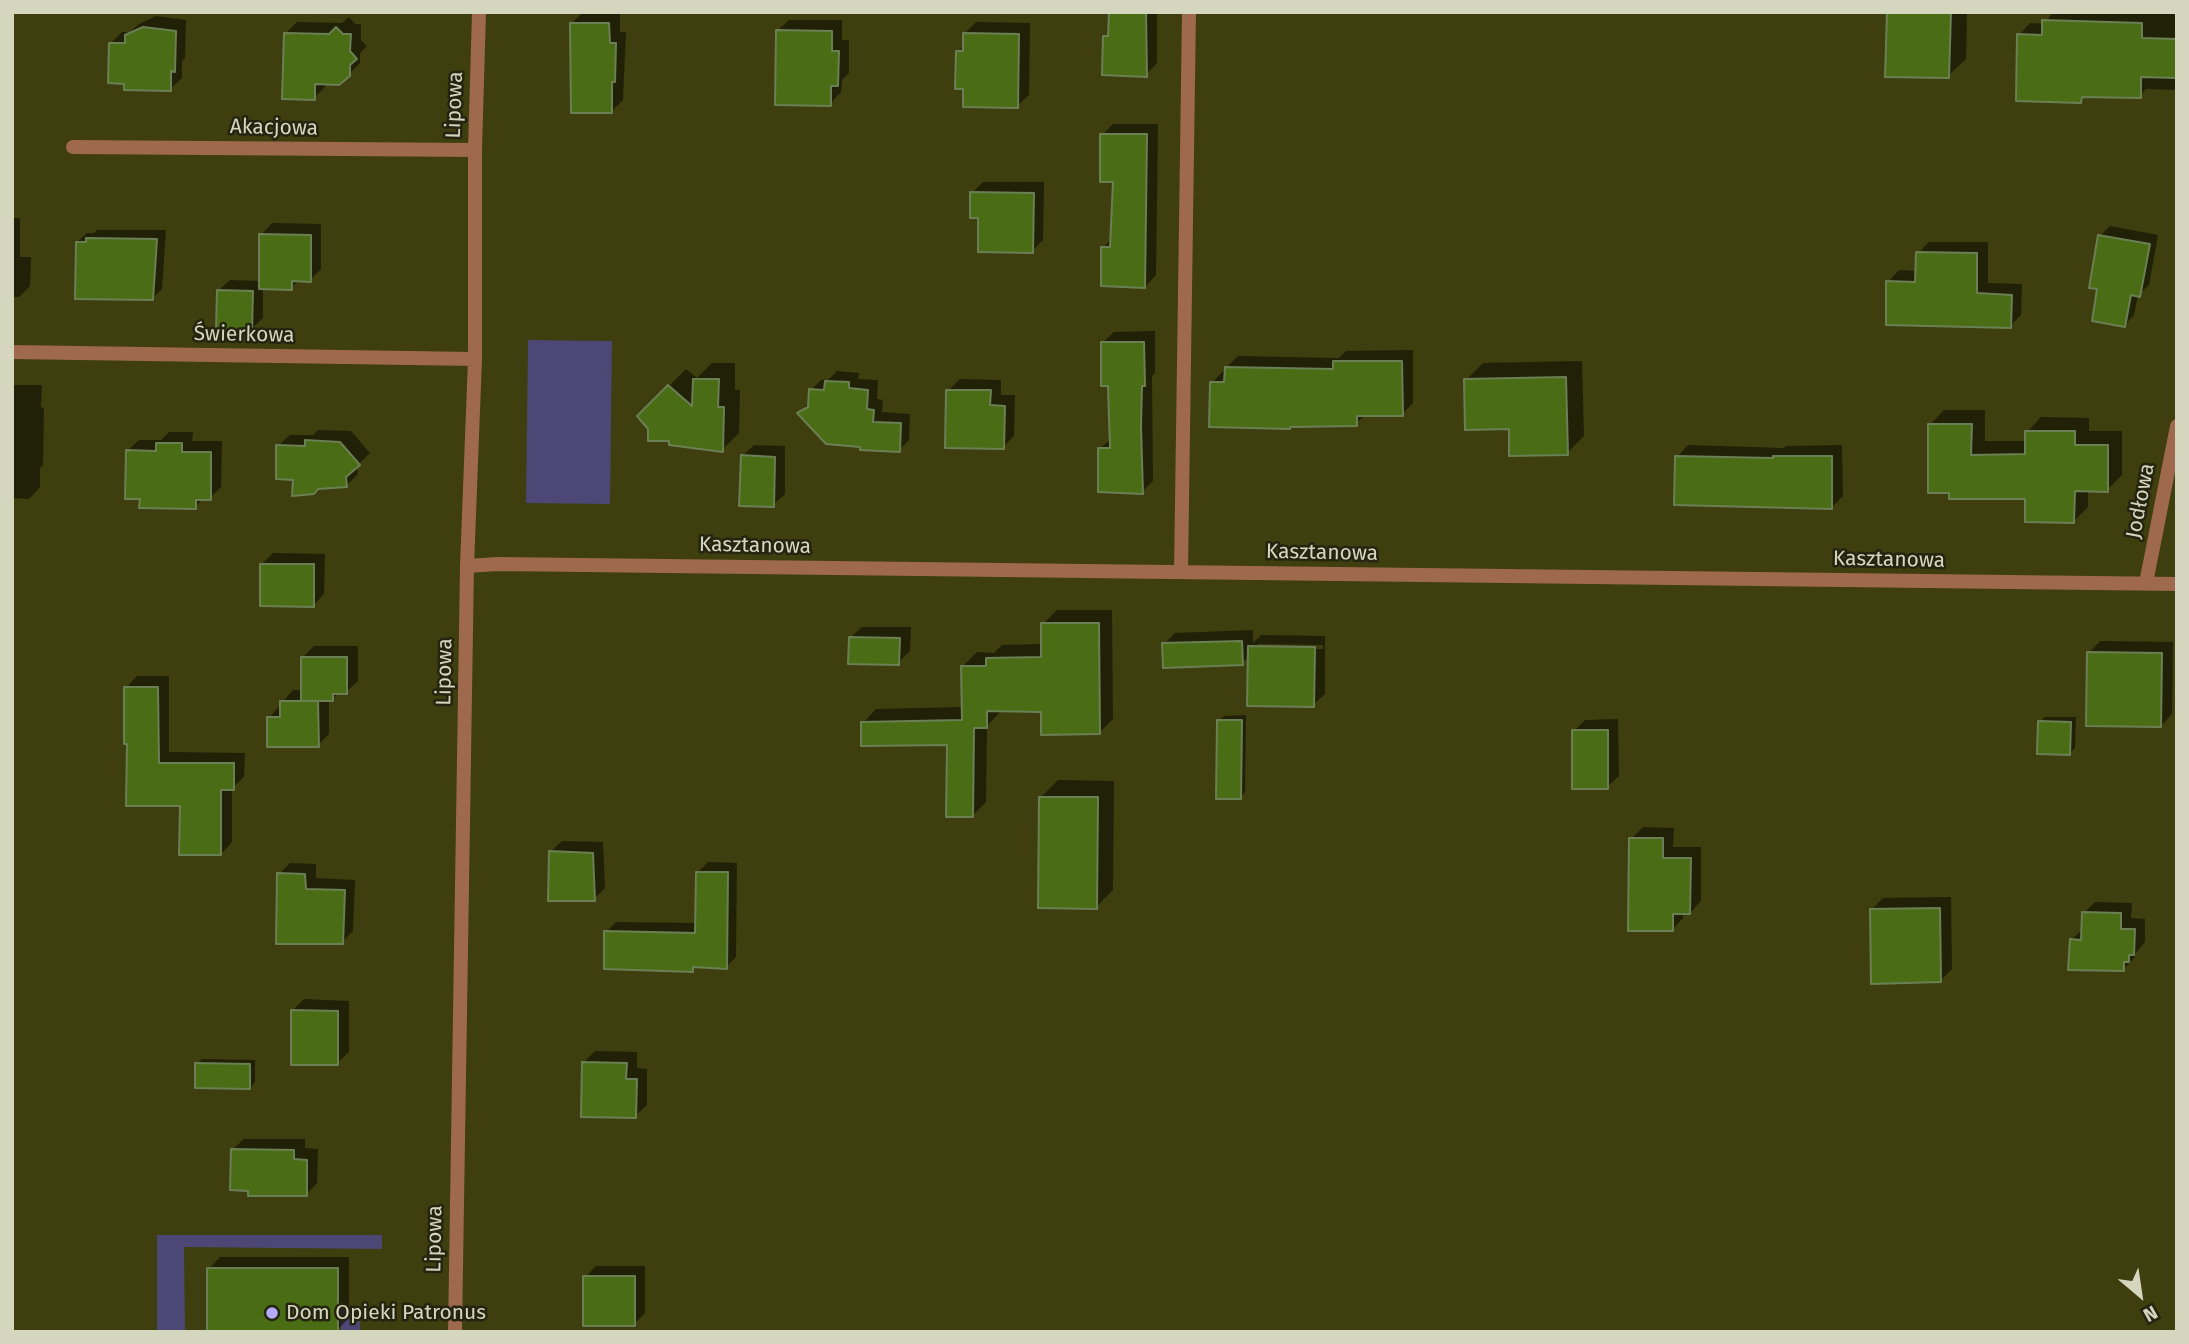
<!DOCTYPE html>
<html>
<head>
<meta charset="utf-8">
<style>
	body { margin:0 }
	#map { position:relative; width:2189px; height:1344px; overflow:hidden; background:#3e3e0f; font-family:"Fira Sans",sans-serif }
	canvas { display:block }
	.frame { position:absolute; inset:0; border:14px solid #d5d6be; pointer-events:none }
	.north { position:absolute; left:2105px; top:1260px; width:70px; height:70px; -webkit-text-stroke:5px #242411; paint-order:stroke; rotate:151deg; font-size:19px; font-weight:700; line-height:28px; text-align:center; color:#d5d6be }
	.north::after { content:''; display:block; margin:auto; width:24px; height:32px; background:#d5d6be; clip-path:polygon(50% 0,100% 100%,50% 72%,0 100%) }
</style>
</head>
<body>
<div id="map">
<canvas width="2189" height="1344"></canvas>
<div class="frame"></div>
<div class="north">N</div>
</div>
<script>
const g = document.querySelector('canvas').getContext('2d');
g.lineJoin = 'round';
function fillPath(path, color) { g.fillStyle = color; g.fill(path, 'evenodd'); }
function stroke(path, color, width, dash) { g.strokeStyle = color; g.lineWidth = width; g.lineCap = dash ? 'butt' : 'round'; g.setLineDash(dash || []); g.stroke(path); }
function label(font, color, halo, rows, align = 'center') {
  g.font = font + ' "Fira Sans",sans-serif'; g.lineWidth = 5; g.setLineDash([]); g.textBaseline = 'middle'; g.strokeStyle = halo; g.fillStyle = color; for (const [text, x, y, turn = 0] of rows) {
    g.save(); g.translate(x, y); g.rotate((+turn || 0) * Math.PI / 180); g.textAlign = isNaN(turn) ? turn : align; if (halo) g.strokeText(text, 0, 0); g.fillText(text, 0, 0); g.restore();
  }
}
const green = new Path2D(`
	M 528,340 L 612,341 L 610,504 L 526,503 Z
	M 157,1235 L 382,1235 L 382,1249 L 184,1247 L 185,1332 L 157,1332 Z
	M 341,1306 L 360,1306 L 360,1332 L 341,1332 Z`);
const shadow = new Path2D(`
	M 583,12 L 620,12 L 620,32 L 626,32 L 623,100 L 612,111 L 572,23 Z
	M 1110,12 L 1157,12 L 1157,63 L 1146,75 L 1105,36 L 1110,31 Z
	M 1888,12 L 1967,12 L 1966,59 L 1948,76 Z
	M 2053,12 L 2177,12 L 2177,90 L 2146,89 L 2140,96 L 2086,95 L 2081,101 L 2019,35 L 2030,23 L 2044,24 Z
	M 156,16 L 186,20 L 185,58 L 182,62 L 182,78 L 170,89 L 126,82 L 110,44 L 122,32 L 130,32 L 139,24 Z
	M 349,17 L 355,24 L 361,24 L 361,40 L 367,46 L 360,53 L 360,63 L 339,84 L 325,83 L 325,87 L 314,98 L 286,33 L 297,22 L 342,23 Z
	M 789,20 L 842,20 L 842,40 L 849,40 L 849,73 L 842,80 L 841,92 L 830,104 L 777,31 Z
	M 976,22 L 1030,23 L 1029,95 L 1017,106 L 964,87 L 958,52 L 965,45 L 965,33 Z
	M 12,62 L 14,62 L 12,117 Z
	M 1113,124 L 1158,124 L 1156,275 L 1145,287 L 1103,248 L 1112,238 L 1114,180 L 1102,135 Z
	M 983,182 L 1044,182 L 1043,240 L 1032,251 L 980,217 L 972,193 Z
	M 12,218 L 20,218 L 20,257 L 31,257 L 30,286 L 19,297 L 12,297 Z
	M 272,223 L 321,224 L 321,269 L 310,280 L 299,280 L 291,288 L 263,287 L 263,318 L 251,329 L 218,291 L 230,280 L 260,281 L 261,235 Z
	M 2110,226 L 2158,235 L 2149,285 L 2138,295 L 2134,315 L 2125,325 L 2099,288 L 2100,236 Z
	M 97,230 L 166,230 L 162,289 L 152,299 L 77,242 L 87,233 L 94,233 Z
	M 1929,242 L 1988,242 L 1988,283 L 2022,284 L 2021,315 L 2010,326 L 1888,282 L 1899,270 L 1917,271 L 1918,253 Z
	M 1155,331 L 1155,373 L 1152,376 L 1153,481 L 1142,492 L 1100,449 L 1111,438 L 1110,385 L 1102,343 L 1114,332 Z
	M 1413,350 L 1413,403 L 1402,414 L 1366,414 L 1356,424 L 1212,383 L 1223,371 L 1226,372 L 1226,368 L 1238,356 L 1339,358 L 1346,351 Z
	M 1582,361 L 1584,436 L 1567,453 L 1510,427 L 1466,380 L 1483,363 Z
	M 712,363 L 735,363 L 735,390 L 740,390 L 739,433 L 722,450 L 670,439 L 650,429 L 639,416 L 686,369 L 697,378 Z
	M 837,371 L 859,373 L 858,379 L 878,380 L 877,399 L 883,400 L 882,412 L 910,414 L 909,440 L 899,450 L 862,445 L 799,413 L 809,404 L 811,390 L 821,380 L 828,380 Z
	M 960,379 L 1001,380 L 1001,395 L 1015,395 L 1014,436 L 1003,447 L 948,391 Z
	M 12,385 L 42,385 L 41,407 L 44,408 L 43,465 L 40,468 L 40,487 L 29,499 L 12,498 Z
	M 1944,410 L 1985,410 L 1985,441 L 2027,441 L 2027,432 L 2041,417 L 2089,418 L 2089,431 L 2122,431 L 2122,475 L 2107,490 L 2088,490 L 2088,507 L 2074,521 L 2027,497 L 1930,425 Z
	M 318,430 L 351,431 L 370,453 L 357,466 L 358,474 L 346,486 L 278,446 L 290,435 L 313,435 Z
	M 169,432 L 193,432 L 192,441 L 222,441 L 221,487 L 210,498 L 204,498 L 195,507 L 141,498 L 127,451 L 139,440 L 161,440 Z
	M 754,445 L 785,446 L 785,494 L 773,505 L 742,456 Z
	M 1688,445 L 1784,448 L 1786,446 L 1842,445 L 1843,496 L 1832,507 L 1677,457 Z
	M 273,553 L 325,554 L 324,594 L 313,606 L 262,564 Z
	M 1057,610 L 1112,610 L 1113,719 L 1099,733 L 1043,710 L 1000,709 L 1000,712 L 987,726 L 986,802 L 972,816 L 949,743 L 863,723 L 876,709 L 963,707 L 963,666 L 977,652 L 994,653 L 1002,645 L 1043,644 L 1043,624 Z
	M 862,627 L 911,627 L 910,651 L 898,663 L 850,638 Z
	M 1253,630 L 1253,643 L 1261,635 L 1325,636 L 1325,694 L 1313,705 L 1250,656 L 1242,663 L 1164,644 L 1175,633 ZM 1258,644 L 1323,645 L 1323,649 L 1258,648 Z
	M 2100,641 L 2173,642 L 2172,714 L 2161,726 L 2089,653 Z
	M 314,646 L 358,646 L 358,681 L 346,692 L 339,692 L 333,699 L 329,699 L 329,734 L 318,745 L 269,718 L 293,690 L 303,690 L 303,657 Z
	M 137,676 L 169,676 L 169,752 L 245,753 L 244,777 L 232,788 L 232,842 L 221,854 L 129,743 L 126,688 Z
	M 1246,715 L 1245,792 L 1240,798 L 1219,721 L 1224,716 Z
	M 2045,717 L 2076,717 L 2075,748 L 2070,753 L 2040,722 Z
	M 1618,719 L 1619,776 L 1607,787 L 1574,731 L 1585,720 Z
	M 1058,780 L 1114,781 L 1113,890 L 1096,907 L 1041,797 Z
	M 1643,827 L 1674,828 L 1673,847 L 1701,847 L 1701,901 L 1690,913 L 1683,912 L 1683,918 L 1672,930 L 1631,839 Z
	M 562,841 L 603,842 L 605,888 L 594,899 L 550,852 Z
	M 708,862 L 737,863 L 736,957 L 726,967 L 697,966 L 692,971 L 606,932 L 616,922 L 697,923 L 698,872 Z
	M 290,863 L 316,864 L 316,878 L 355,880 L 353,931 L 342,942 L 279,874 Z
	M 1951,897 L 1952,969 L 1940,981 L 1872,909 L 1883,898 Z
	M 2095,902 L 2132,903 L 2131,918 L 2145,919 L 2145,942 L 2135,954 L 2134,958 L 2123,970 L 2071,940 L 2084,928 L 2084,913 Z
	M 304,999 L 349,1001 L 349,1052 L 337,1063 L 293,1010 Z
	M 595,1051 L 637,1052 L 637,1068 L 647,1069 L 647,1105 L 635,1116 L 584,1062 Z
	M 202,1059 L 255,1060 L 255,1082 L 250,1088 L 197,1064 Z
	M 244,1139 L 305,1139 L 305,1148 L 318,1149 L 317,1183 L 306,1195 L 232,1150 Z
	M 220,1257 L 349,1257 L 349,1318 L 337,1330 L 209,1269 Z
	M 596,1266 L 645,1266 L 645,1313 L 634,1324 L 585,1277 Z`);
const building = new Path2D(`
	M 1109,12 L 1146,12 L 1147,77 L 1102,75 L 1103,36 L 1108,36 Z
	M 1887,12 L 1951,12 L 1949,78 L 1885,77 Z
	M 2042,20 L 2142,23 L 2142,38 L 2177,39 L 2177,78 L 2141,77 L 2141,98 L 2082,97 L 2081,103 L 2016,101 L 2017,34 L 2042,35 Z
	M 570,23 L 609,23 L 610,43 L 616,43 L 615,82 L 612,82 L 612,113 L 571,113 Z
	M 143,27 L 176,31 L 175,72 L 171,71 L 171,91 L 124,90 L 124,84 L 108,83 L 109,43 L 125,43 L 125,35 Z
	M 336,27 L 343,34 L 351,34 L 350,51 L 357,59 L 350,65 L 350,76 L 339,85 L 315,84 L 315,100 L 282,99 L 284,33 L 329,34 Z
	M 776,30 L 832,31 L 832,51 L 839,51 L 838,86 L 831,86 L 831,106 L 775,105 Z
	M 963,33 L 1019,34 L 1018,108 L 963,107 L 963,89 L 955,89 L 956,51 L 963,51 Z
	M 1100,134 L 1147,134 L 1145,288 L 1101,286 L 1101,247 L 1110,247 L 1113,182 L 1100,182 Z
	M 970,192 L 1034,193 L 1033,253 L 978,252 L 978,218 L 970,218 Z
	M 259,234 L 311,235 L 311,282 L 292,281 L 292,290 L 259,289 Z
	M 2098,235 L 2150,244 L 2140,297 L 2131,295 L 2125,327 L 2092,321 L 2097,289 L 2089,288 Z
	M 86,238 L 157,239 L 153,300 L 75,299 L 76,242 L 86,242 Z
	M 1916,252 L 1977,253 L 1977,293 L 2012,295 L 2011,328 L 1886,325 L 1886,281 L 1915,282 Z
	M 217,290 L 253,291 L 252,331 L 216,331 Z
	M 1101,342 L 1144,342 L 1145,386 L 1142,386 L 1141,426 L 1143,494 L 1098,492 L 1098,448 L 1110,448 L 1108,386 L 1101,386 Z
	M 1333,361 L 1402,361 L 1403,416 L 1357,416 L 1357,426 L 1290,427 L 1290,429 L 1209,427 L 1210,382 L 1224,382 L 1225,367 L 1333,369 Z
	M 1566,377 L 1568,455 L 1509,456 L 1509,429 L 1465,430 L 1464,379 Z
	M 693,379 L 719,379 L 718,407 L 724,407 L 723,452 L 669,445 L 669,441 L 648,441 L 648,429 L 637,416 L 668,385 L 692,406 Z
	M 825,381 L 849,382 L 849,388 L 868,390 L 867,409 L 874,410 L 873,422 L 901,423 L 900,452 L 860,450 L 860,447 L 826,444 L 797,413 L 808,407 L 809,389 L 824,390 Z
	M 946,390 L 991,390 L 990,405 L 1005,406 L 1004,449 L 945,448 Z
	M 1928,424 L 1972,424 L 1971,455 L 2025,454 L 2025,431 L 2075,431 L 2075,445 L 2108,445 L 2108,492 L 2075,491 L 2074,523 L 2025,522 L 2025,499 L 1949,499 L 1949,493 L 1928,493 Z
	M 305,440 L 340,442 L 360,465 L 346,477 L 347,487 L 318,489 L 314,494 L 292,496 L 293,480 L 276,479 L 276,445 L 305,446 Z
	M 156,443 L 182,443 L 182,452 L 211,452 L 211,500 L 196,500 L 196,509 L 139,508 L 140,499 L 125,499 L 126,450 L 156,451 Z
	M 741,455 L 775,457 L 774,507 L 739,506 Z
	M 1675,456 L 1773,458 L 1773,456 L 1832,456 L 1832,509 L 1674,505 Z
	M 260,564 L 314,564 L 314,607 L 260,606 Z
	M 1041,623 L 1099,623 L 1100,734 L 1041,735 L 1041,712 L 987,711 L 987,728 L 974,728 L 973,817 L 946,817 L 947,745 L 861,746 L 861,722 L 962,720 L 961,666 L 986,666 L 986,658 L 1041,657 Z
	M 849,637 L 900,638 L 899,665 L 848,664 Z
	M 1242,641 L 1243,665 L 1163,668 L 1162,643 Z
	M 1248,646 L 1315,647 L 1314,707 L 1247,706 Z
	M 2087,652 L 2162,653 L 2161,727 L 2086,726 Z
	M 301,657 L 347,657 L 347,694 L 333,694 L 333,701 L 301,701 Z
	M 124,687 L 158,687 L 159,763 L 234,763 L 234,790 L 221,790 L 221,855 L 179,855 L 180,806 L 126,806 L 127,744 L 124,744 Z
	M 280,701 L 318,701 L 319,747 L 267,747 L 267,717 L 280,717 Z
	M 1217,720 L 1242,720 L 1241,799 L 1216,799 Z
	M 2038,721 L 2071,722 L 2070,755 L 2037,754 Z
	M 1572,730 L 1608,730 L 1608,789 L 1572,789 Z
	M 1039,797 L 1098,797 L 1097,909 L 1038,908 Z
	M 1629,838 L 1663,838 L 1663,858 L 1691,858 L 1690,914 L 1673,914 L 1673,931 L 1628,931 Z
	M 549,851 L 593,853 L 595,901 L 548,901 Z
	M 696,872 L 728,872 L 727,969 L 693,967 L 693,972 L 604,969 L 604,931 L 695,933 Z
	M 277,873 L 305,874 L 306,889 L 345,890 L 343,944 L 276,944 Z
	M 1940,908 L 1941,982 L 1871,984 L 1870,909 Z
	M 2082,912 L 2121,913 L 2121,929 L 2135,929 L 2134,955 L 2129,955 L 2129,962 L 2124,962 L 2124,971 L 2068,970 L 2070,939 L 2081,940 Z
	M 291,1010 L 338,1011 L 338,1065 L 291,1065 Z
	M 582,1062 L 627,1063 L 626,1079 L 637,1079 L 636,1118 L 581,1117 Z
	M 195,1063 L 250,1064 L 250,1089 L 195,1088 Z
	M 231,1149 L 294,1150 L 294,1159 L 307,1160 L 307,1196 L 248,1196 L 248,1191 L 230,1190 Z
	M 207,1268 L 338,1268 L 338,1331 L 207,1331 Z
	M 583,1276 L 635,1276 L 635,1326 L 583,1326 Z`);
const minor = new Path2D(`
	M 73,147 L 475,150
	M 12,352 L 475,359
	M 467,566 L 498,564 L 2177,584
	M 1181,572 L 1189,12
	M 2146,583 L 2177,426
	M 455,1332 L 467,566 L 475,359 L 475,150 L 479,12`);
const markers = [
	[272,1313,7,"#b5acf8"]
];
const streetNames = [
	["Lipowa",455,105,-88],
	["Akacjowa",274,128,1],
	["Świerkowa",244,335,1],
	["Jodłowa",2141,501,-79],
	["Kasztanowa",755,546,1],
	["Kasztanowa",1322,553,1],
	["Kasztanowa",1889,560,1],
	["Lipowa",445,672,-89],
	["Lipowa",435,1239,-89]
];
const poiNames = [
	["Dom Opieki Patronus",286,1313]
];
fillPath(green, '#4d4775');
fillPath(shadow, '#0007');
fillPath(building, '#4a6c14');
stroke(building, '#6b7f55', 2);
stroke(minor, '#9e694c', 14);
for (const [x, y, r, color] of markers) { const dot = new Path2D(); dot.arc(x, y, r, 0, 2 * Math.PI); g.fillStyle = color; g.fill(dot); stroke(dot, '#242411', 2.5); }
label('21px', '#d5d6be', '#242411', streetNames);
label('21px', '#d5d6be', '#242411', poiNames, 'left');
</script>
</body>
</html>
